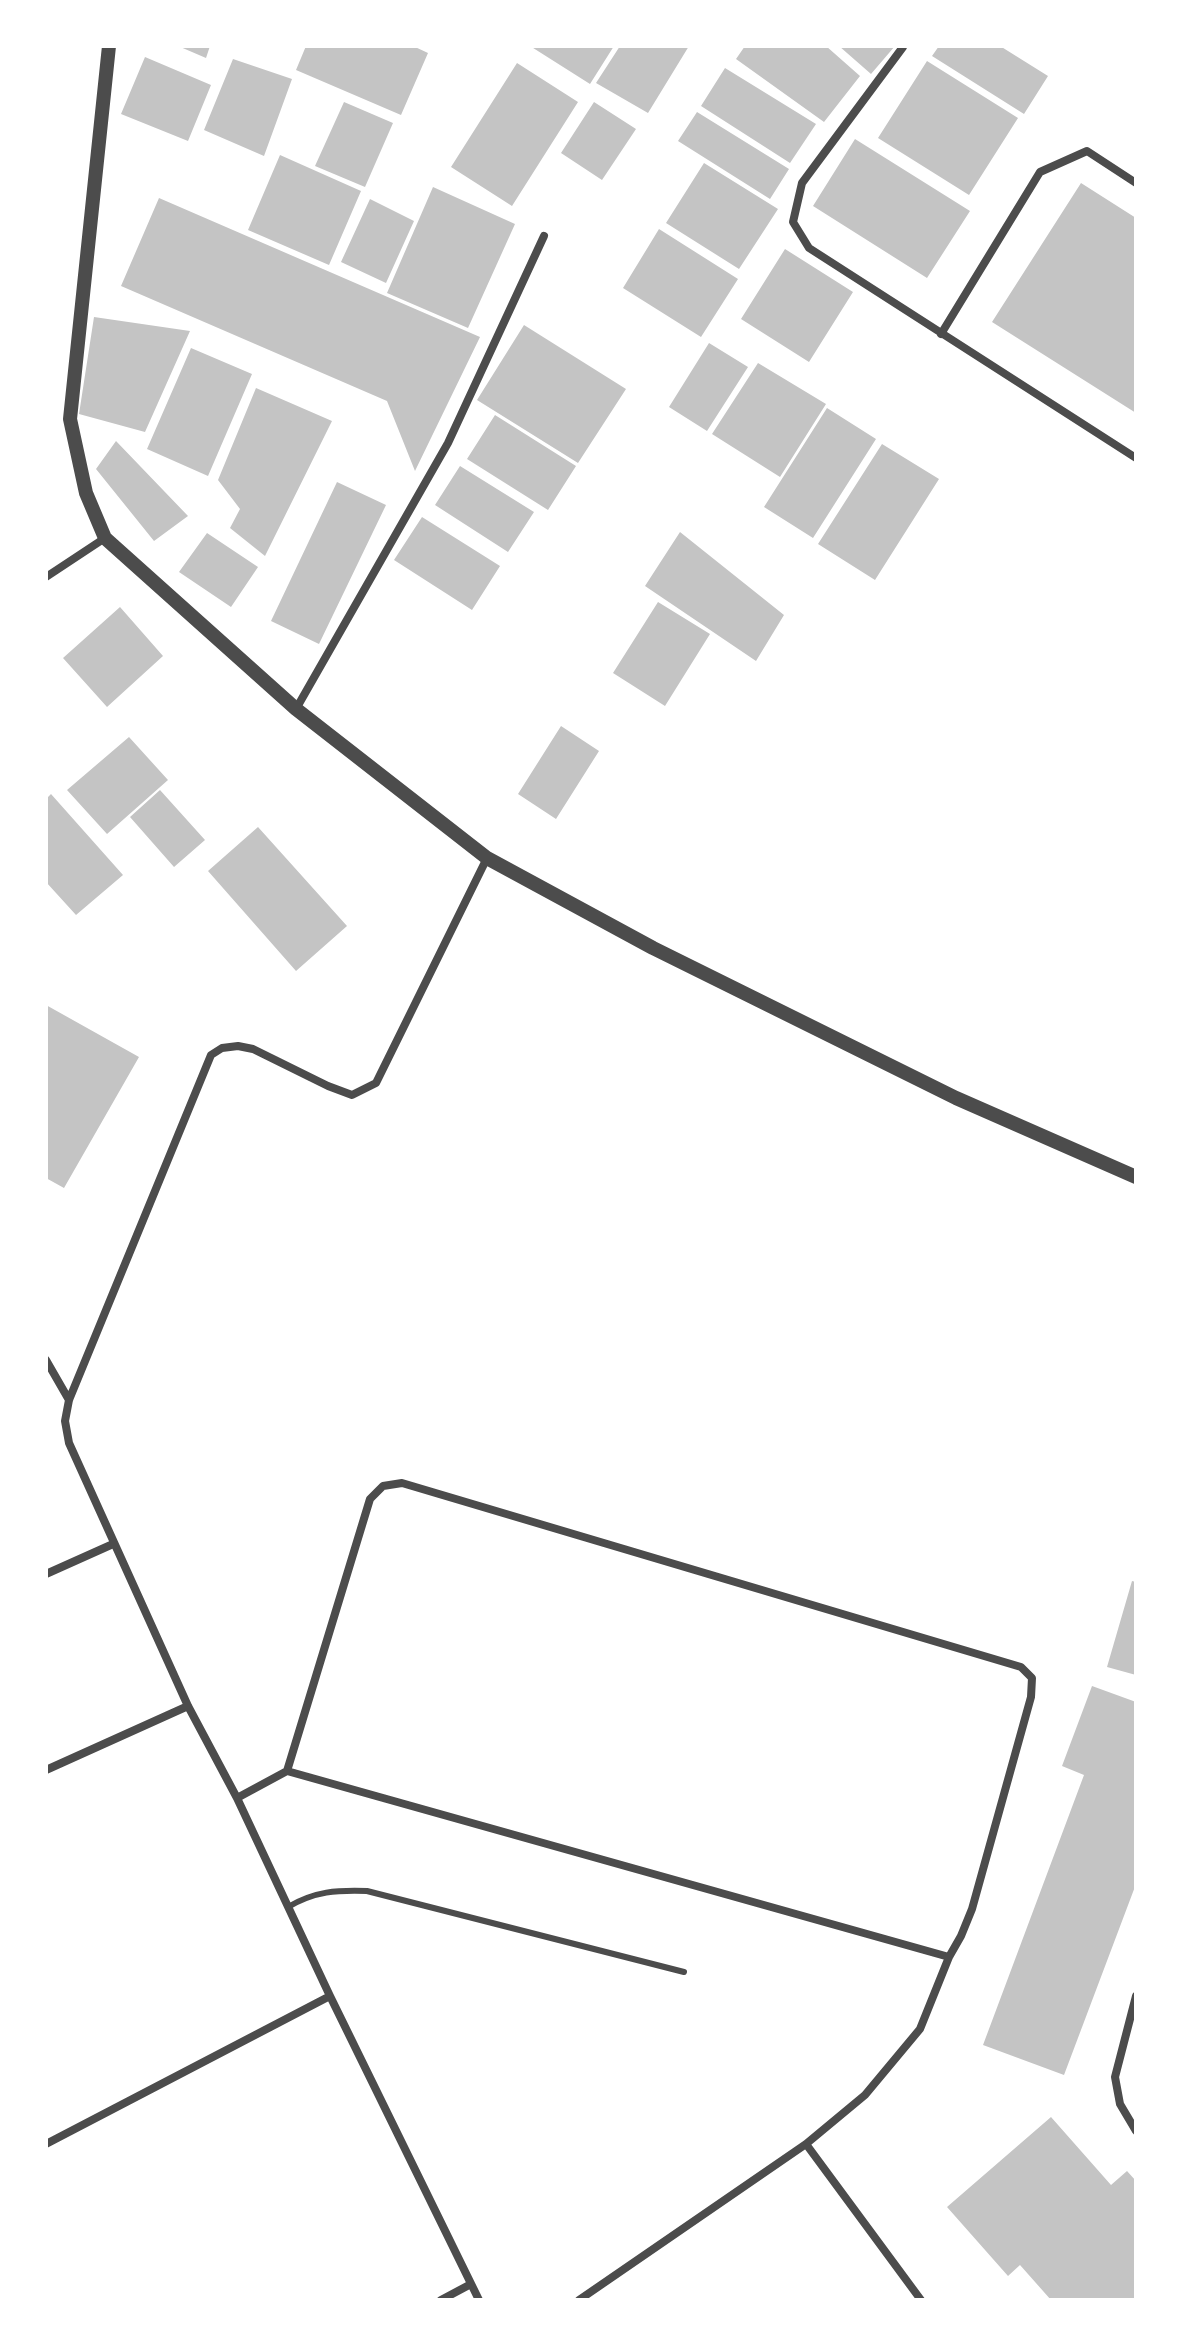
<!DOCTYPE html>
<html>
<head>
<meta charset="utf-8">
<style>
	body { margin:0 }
	#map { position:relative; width:1182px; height:2346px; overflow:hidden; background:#fff; font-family:"PT Sans",sans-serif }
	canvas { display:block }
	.frame { position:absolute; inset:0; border:48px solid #fff; pointer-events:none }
</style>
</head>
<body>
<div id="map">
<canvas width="1182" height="2346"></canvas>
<div class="frame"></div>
</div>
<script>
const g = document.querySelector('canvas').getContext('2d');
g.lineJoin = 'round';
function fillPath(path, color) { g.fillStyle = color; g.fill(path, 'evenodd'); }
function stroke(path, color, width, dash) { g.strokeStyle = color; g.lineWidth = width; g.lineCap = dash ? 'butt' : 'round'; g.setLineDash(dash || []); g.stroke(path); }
const building = new Path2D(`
	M 178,46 L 210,46 L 206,58 Z
	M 306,46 L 413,46 L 428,53 L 401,115 L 296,70 Z
	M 530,46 L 614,46 L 590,84 Z
	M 620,46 L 689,46 L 648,113 L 596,83 Z
	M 745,46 L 826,46 L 860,76 L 824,122 L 736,59 Z
	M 839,46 L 895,46 L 871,74 Z
	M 939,46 L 1000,46 L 1048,76 L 1024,114 L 932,56 Z
	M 145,57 L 211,85 L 188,141 L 121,114 Z
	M 233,59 L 292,79 L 264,156 L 204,130 Z
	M 927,61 L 1018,118 L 969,195 L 878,138 Z
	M 517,63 L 578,102 L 512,206 L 451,167 Z
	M 725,68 L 816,124 L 790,163 L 701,106 Z
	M 344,102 L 393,123 L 365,187 L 315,166 Z
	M 594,102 L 636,129 L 602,180 L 561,153 Z
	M 697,112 L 789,169 L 770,199 L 678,141 Z
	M 855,139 L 970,211 L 927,278 L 813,206 Z
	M 280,155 L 361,191 L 329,265 L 248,230 Z
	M 704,163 L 778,209 L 739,269 L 666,223 Z
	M 1081,183 L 1136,218 L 1136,413 L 992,322 Z
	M 433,187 L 515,224 L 468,328 L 387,293 Z
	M 159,198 L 480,337 L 415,471 L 387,401 L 121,286 Z
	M 370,199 L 414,221 L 386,283 L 341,262 Z
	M 659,229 L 738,279 L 701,337 L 623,288 Z
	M 785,249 L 853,292 L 809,362 L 741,319 Z
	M 94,317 L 190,331 L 145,432 L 79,414 Z
	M 524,325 L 626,389 L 578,463 L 477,400 Z
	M 709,343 L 748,367 L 707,431 L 669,407 Z
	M 191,348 L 252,374 L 208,476 L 147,449 Z
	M 758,363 L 826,404 L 780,477 L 712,434 Z
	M 256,388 L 332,421 L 265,556 L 230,528 L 240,509 L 218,480 Z
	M 827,408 L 876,439 L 813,538 L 764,507 Z
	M 495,415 L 576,466 L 548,510 L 467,459 Z
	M 116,441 L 188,516 L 154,541 L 96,469 Z
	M 882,444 L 939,479 L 875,580 L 818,544 Z
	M 460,466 L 534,512 L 508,552 L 435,505 Z
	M 337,482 L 386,505 L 319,644 L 271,621 Z
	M 422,517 L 500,566 L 472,610 L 394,560 Z
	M 680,532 L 784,615 L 756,661 L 645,586 Z
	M 207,533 L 258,567 L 231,607 L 179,572 Z
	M 658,602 L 710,634 L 665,706 L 613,673 Z
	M 120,607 L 163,656 L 107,707 L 63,658 Z
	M 561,726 L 599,751 L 556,819 L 518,794 Z
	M 129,737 L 168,780 L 107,834 L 67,790 Z
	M 160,790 L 205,840 L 174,867 L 130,817 Z
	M 51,794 L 123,875 L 76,915 L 46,882 L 46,799 Z
	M 258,827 L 347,926 L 296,971 L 208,871 Z
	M 46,1005 L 139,1057 L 64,1188 L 46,1178 Z
	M 1132,1581 L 1136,1582 L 1136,1675 L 1107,1667 Z
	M 1092,1686 L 1136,1702 L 1136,1884 L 1064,2075 L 983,2045 L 1084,1775 L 1062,1766 Z
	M 1051,2117 L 1111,2185 L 1127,2171 L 1136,2181 L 1136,2300 L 1051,2300 L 1020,2265 L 1008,2276 L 947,2207 Z`);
const service = new Path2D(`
	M 288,1907 C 315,1891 337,1890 367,1891 L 684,1972`);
const minor = new Path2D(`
	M 903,47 L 802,183 L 793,222 L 809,248 L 1136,458
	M 941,334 L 1040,172 L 1087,151 L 1136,183
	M 46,577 L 105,538
	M 296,709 L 448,443 L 544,236
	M 46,1360 L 69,1400
	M 46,1574 L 113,1544
	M 46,1770 L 188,1706
	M 287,1771 L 949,1957
	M 237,1798 L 287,1771 L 370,1499 L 383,1486 L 402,1483 L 1021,1667 L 1032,1678 L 1031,1697 L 972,1909 L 961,1936 L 949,1957 L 920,2029 L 865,2095 L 806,2144 L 579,2300
	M 1136,1996 L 1115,2077 L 1120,2104 L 1136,2131
	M 46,2144 L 330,1996
	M 806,2144 L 921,2300
	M 441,2300 L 471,2284
	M 479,2300 L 330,1996 L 237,1798 L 188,1706 L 69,1443 L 65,1421 L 69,1400 L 211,1055 L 222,1048 L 238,1046 L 253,1049 L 328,1086 L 352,1095 L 376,1083 L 487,858`);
const tertiary = new Path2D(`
	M 109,46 L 70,419 L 86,493 L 105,538 L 296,709 L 487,858 L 653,948 L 956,1098 L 1136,1177`);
fillPath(building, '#c4c4c4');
stroke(service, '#4c4c4c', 6);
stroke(minor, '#4c4c4c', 8);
stroke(tertiary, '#4c4c4c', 14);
</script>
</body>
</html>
